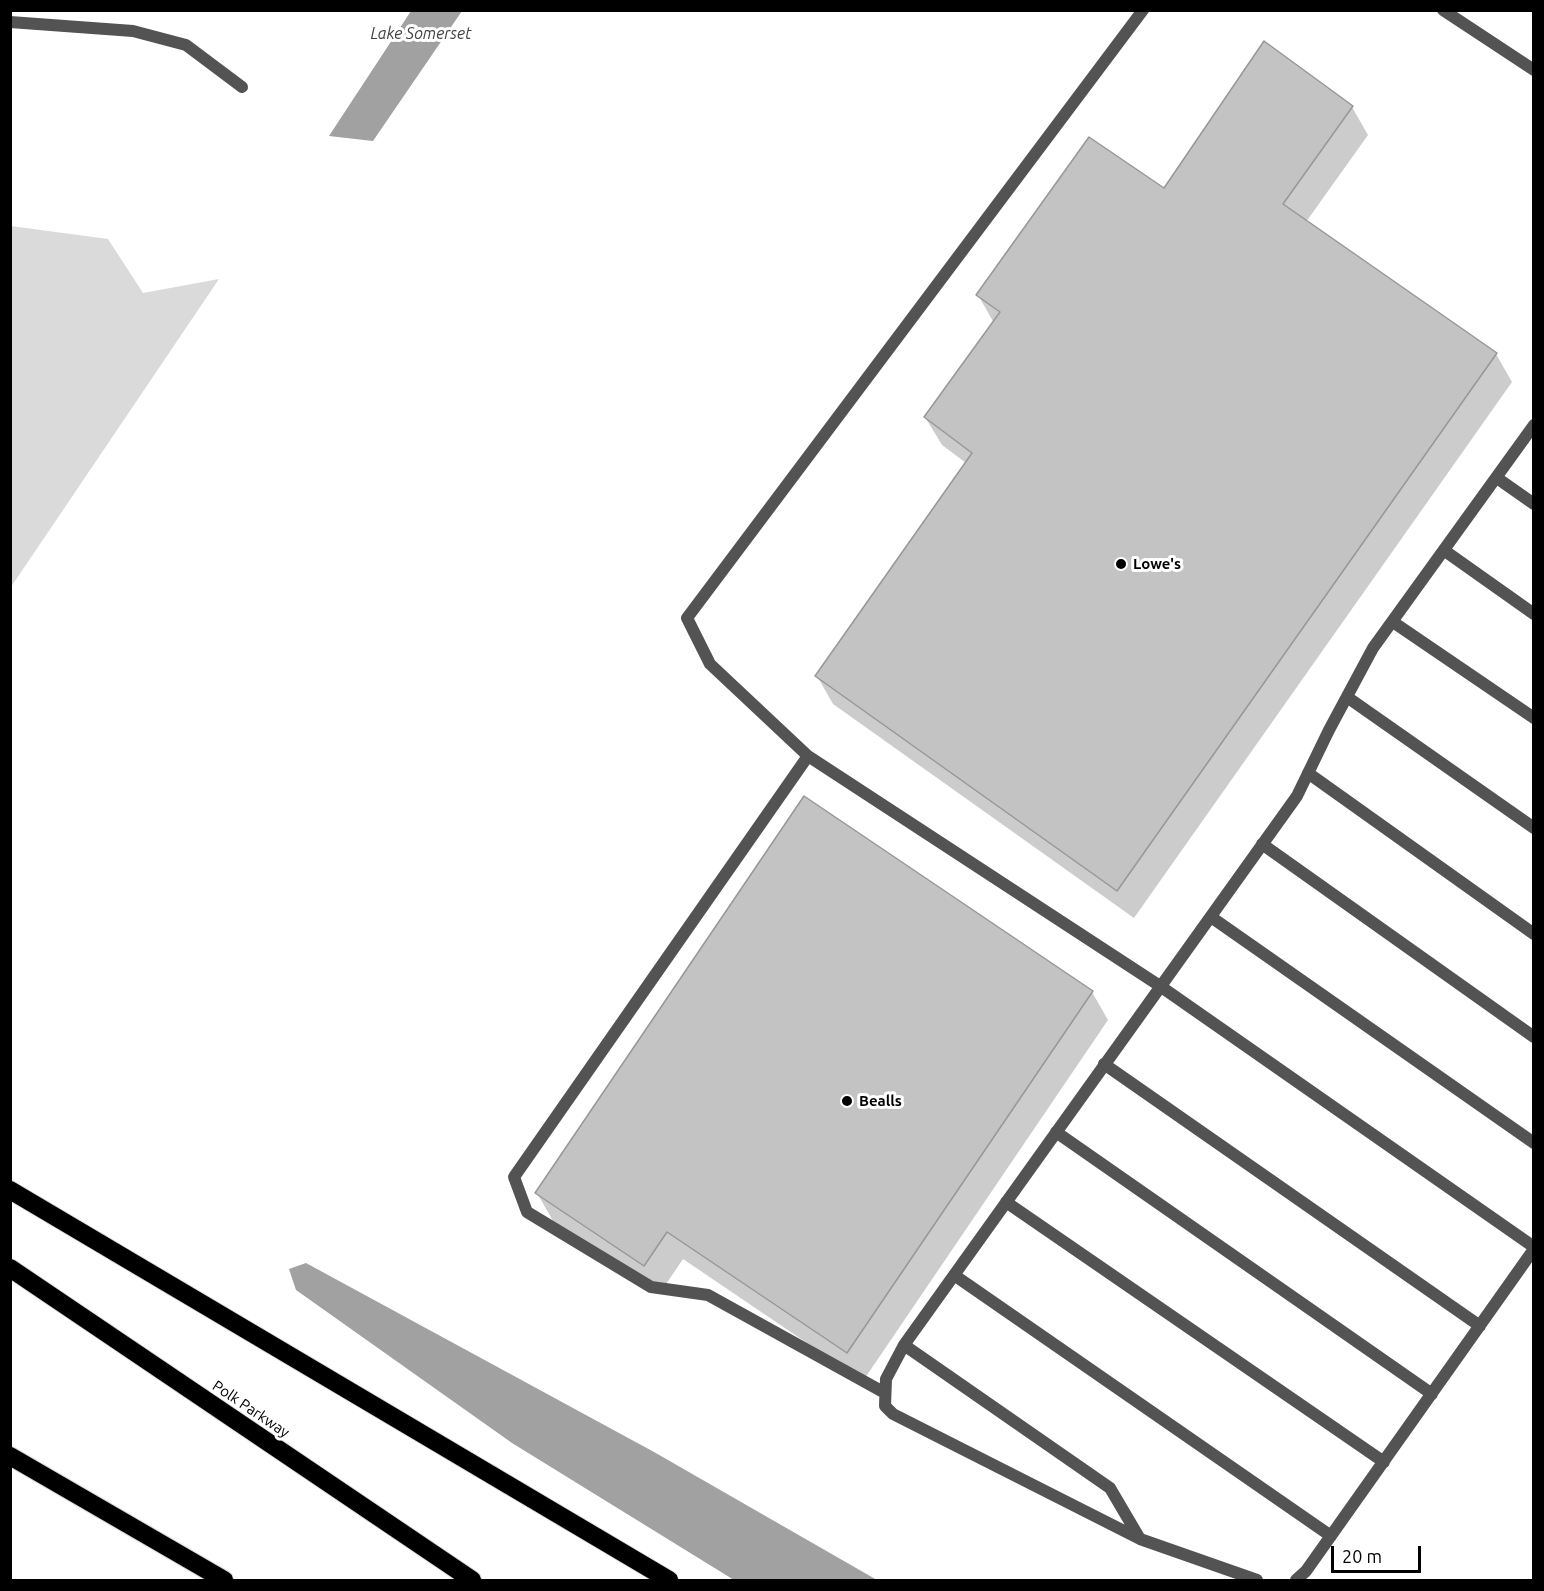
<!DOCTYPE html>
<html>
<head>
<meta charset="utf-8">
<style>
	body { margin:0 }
	#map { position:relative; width:1544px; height:1591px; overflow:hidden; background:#fff; font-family:Ubuntu,sans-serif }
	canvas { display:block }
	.frame { position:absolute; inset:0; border:12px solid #000; pointer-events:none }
	.scale { position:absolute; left:1331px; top:1546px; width:90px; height:27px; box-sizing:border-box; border:3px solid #000; border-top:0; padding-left:8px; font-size:18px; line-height:21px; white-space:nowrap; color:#000; -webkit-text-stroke:4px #fff; paint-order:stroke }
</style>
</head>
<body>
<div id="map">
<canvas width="1544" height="1591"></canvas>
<div class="frame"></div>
<div class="scale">20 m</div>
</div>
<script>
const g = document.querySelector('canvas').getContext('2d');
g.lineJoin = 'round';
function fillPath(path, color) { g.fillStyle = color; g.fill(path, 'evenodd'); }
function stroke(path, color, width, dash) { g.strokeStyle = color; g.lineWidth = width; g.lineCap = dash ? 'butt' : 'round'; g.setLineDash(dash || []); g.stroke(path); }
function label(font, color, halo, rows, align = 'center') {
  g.font = font + ' Ubuntu,sans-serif'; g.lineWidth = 6; g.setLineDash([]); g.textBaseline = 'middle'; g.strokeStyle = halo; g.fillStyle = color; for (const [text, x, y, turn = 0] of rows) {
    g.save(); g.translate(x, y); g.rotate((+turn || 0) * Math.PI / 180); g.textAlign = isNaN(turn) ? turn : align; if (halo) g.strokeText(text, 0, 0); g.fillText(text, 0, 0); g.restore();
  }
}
const green = new Path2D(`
	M 11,226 L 108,239 L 143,293 L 219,279 L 11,587 Z`);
const water = new Path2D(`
	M 411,11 L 462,11 L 373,141 L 329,136 Z
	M 306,1263 L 654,1452 L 877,1580 L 734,1580 L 512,1443 L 296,1290 L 289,1269 Z`);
const shadow = new Path2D(`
	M 1352,107 L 1368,135 L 1306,222 L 1496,354 L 1512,382 L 1134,918 L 833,704 L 817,676 L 966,463 L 942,445 L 925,417 L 994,323 L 978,295 L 1165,190 Z
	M 1092,992 L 1108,1020 L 863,1381 L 683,1259 L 660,1293 L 553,1221 L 537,1193 Z`);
const building = new Path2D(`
	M 1264,41 L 1353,106 L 1283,204 L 1497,353 L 1117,891 L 815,676 L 972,453 L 924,417 L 1000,312 L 976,295 L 1089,137 L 1164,188 Z
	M 804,796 L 1093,991 L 847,1353 L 667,1232 L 644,1266 L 535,1193 Z`);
const lane = new Path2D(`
	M 1443,10 L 1534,70
	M 1497,478 L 1534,504
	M 1445,551 L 1534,614
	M 1393,622 L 1534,718
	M 1347,697 L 1534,828
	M 808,756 L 710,664 L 687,618 L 1143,10
	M 1308,773 L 1534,934
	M 1262,844 L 1534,1037
	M 1211,917 L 1534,1143
	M 1104,1064 L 1480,1326
	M 1056,1132 L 1432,1394
	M 1006,1202 L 1384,1462
	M 954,1275 L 1331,1536
	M 904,1345 L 1110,1488 L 1140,1539
	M 885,1393 L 708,1295 L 651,1287 L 527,1212 L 514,1177 L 808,756 L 1160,986 L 1534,1247
	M 1257,1580 L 1140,1539 L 893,1414 L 885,1406 L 886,1379 L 904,1345 L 1297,796 L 1329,730 L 1373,648 L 1534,425
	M 1296,1580 L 1306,1571 L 1534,1249`);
const street = new Path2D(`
	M 10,22 L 133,31 L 186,45 L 242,87`);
const highway = new Path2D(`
	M 10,1190 L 669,1580
	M 10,1268 L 472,1580
	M 10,1456 L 224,1580`);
const markers = [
	[1121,564,6,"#000"],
	[847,1101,6,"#000"]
];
const poiNames = [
	["Lowe's",1133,564],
	["Bealls",859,1101]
];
const streetNames = [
	["Polk Parkway",251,1409,34]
];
const waterNames = [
	["Lake Somerset",421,34]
];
fillPath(green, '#dadada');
fillPath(water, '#a1a1a1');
fillPath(shadow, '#0003');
fillPath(building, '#c3c3c3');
stroke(building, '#979797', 1.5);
stroke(highway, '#dbdbdb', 20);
stroke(lane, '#535353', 12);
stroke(street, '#535353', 12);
stroke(highway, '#000', 18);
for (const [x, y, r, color] of markers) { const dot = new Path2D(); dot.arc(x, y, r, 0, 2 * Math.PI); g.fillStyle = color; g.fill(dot); stroke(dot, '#fff', 2); }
label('bold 15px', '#000', '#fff', poiNames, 'left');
label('15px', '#000', '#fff', streetNames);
label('italic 16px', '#424242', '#fff', waterNames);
</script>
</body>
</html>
